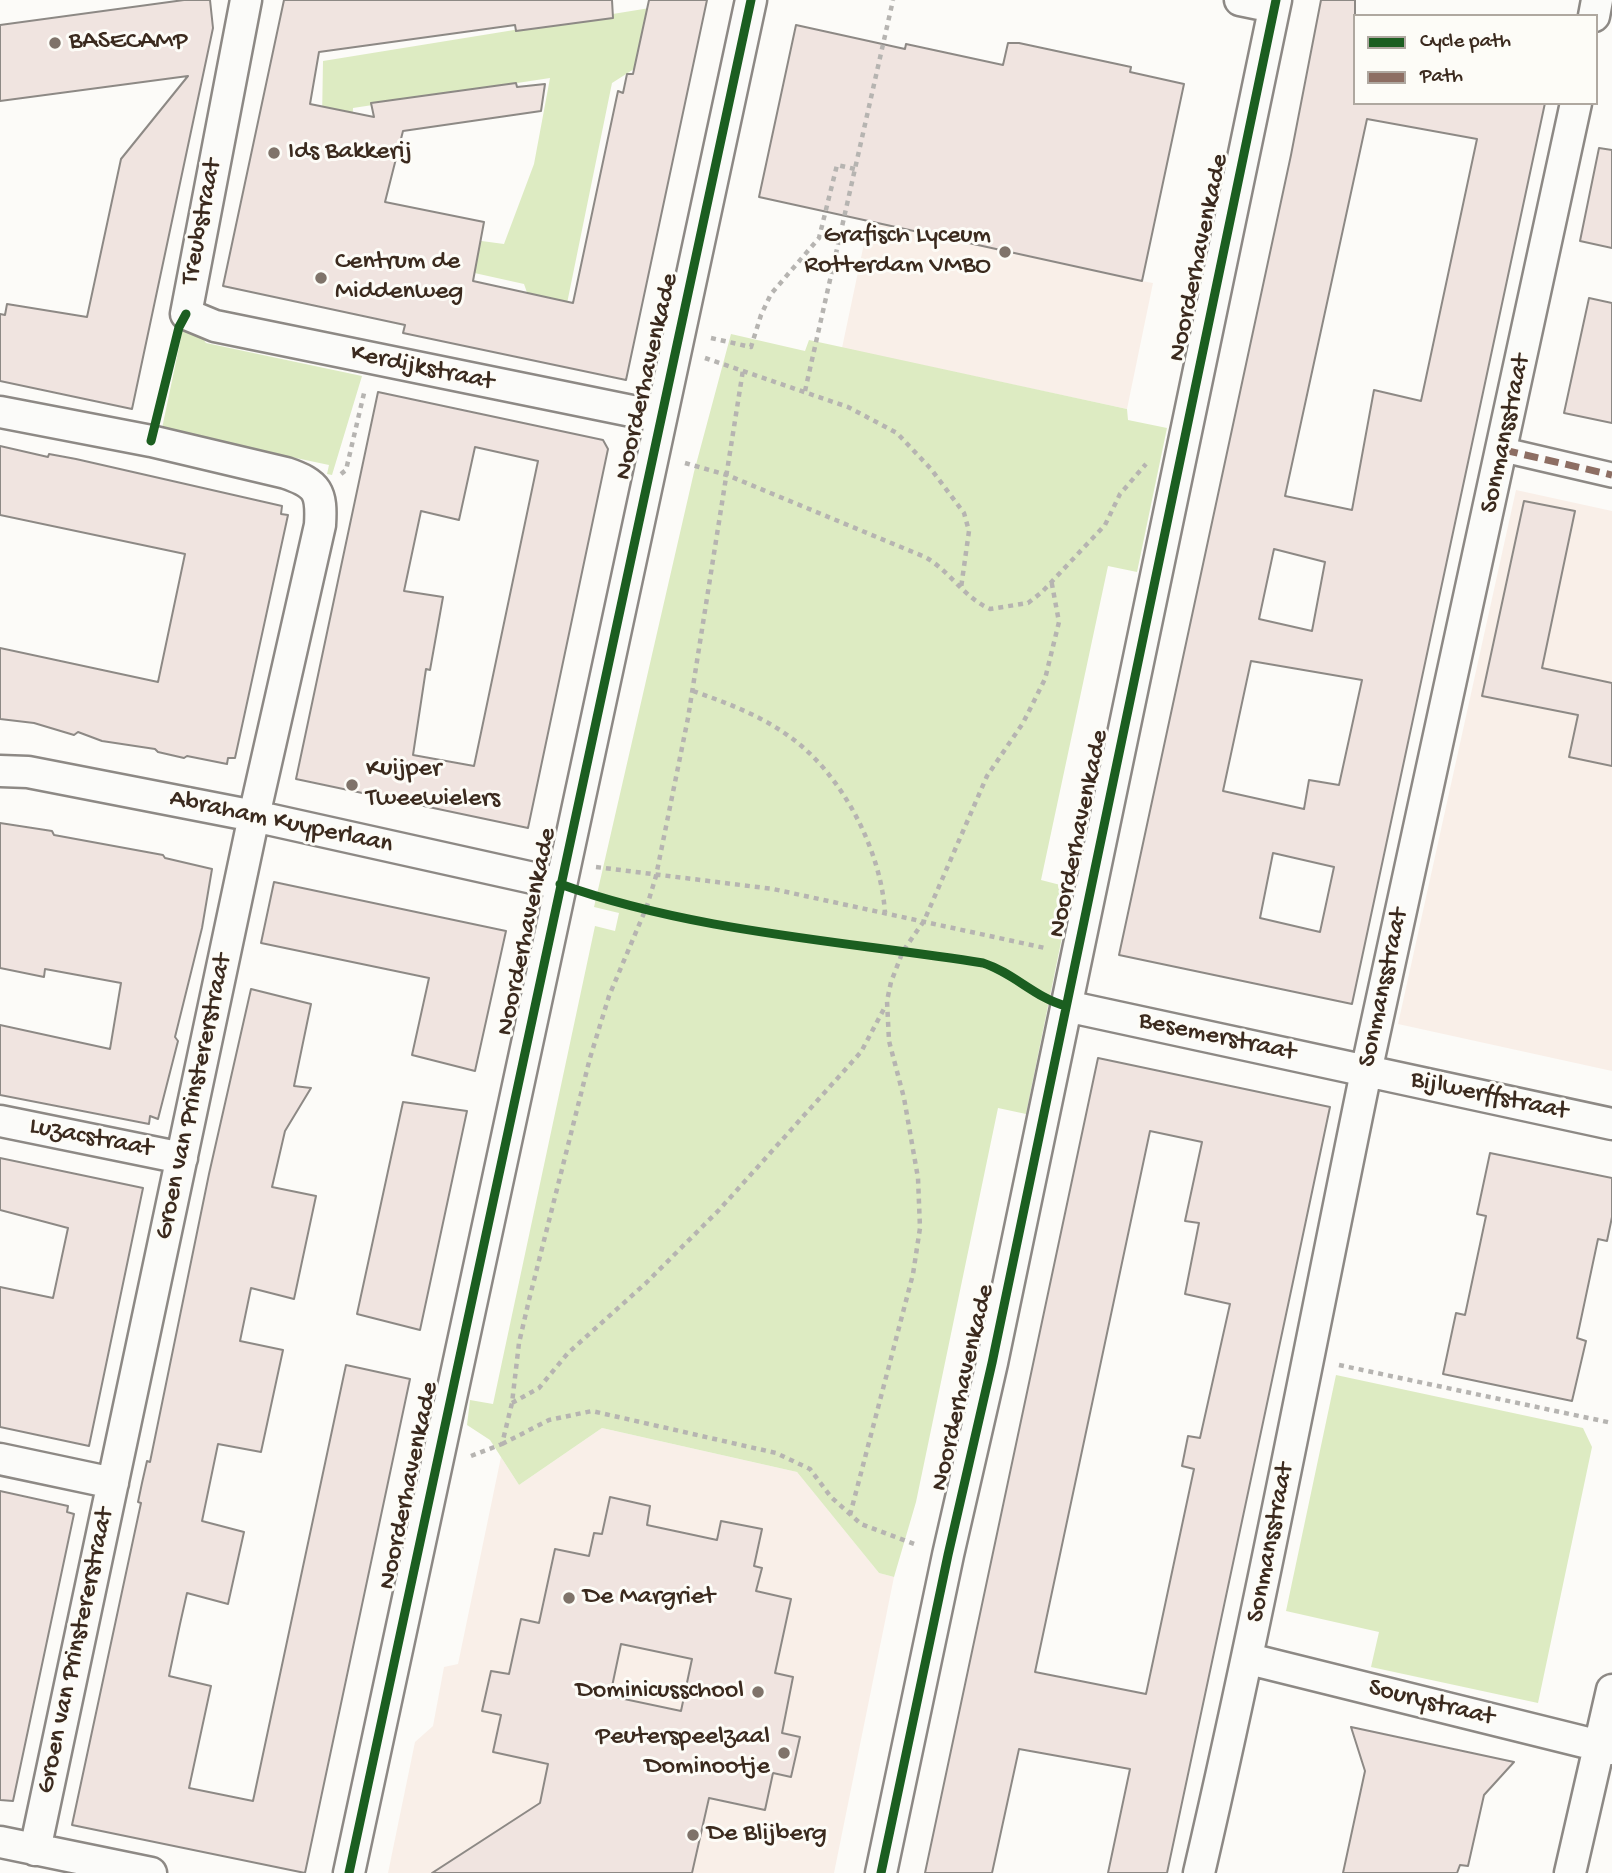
<!DOCTYPE html>
<html>
<head>
<meta charset="utf-8">
<style>
	body { margin:0 }
	#map { position:relative; width:1612px; height:1873px; overflow:hidden; background:#fcfbf8; font-family:"Gochi Hand",sans-serif }
	canvas { display:block }
	.legend { position:absolute; left:1353px; top:14px; width:245px; height:91px; box-sizing:border-box; background:#fdfcf7; border:2px solid #afa8a0; margin:0; padding:9px 12px; list-style:none; font-size:21px; color:#3b2a1e }
	.legend li { display:flex; align-items:center; gap:14px; height:35px }
	.legend b { width:35px; border:2px solid #afa8a0 }
</style>
</head>
<body>
<div id="map">
<canvas width="1612" height="1873"></canvas>
<ul class="legend">
<li><b style="height:9px;background:#1b5e20"></b>Cycle path</li>
<li><b style="height:9px;background:#8d6e63"></b>Path</li>
</ul>
</div>
<script>
const g = document.querySelector('canvas').getContext('2d');
g.lineJoin = 'round';
function fillPath(path, color) { g.fillStyle = color; g.fill(path, 'evenodd'); }
function stroke(path, color, width, dash) { g.strokeStyle = color; g.lineWidth = width; g.lineCap = dash ? 'butt' : 'round'; g.setLineDash(dash || []); g.stroke(path); }
function label(font, color, halo, rows, align = 'center') {
  g.font = font + ' "Gochi Hand",sans-serif'; g.lineWidth = 6; g.setLineDash([]); g.textBaseline = 'middle'; g.strokeStyle = halo; g.fillStyle = color; for (const [text, x, y, turn = 0] of rows) {
    g.save(); g.translate(x, y); g.rotate((+turn || 0) * Math.PI / 180); g.textAlign = isNaN(turn) ? turn : align; if (halo) g.strokeText(text, 0, 0); g.fillText(text, 0, 0); g.restore();
  }
}
const built = new Path2D(`
	M 1008,43 L 1131,67 L 1130,72 L 1184,84 L 1142,281 L 1153,283 L 1127,409 L 842,348 L 906,44 L 1003,65 Z
	M 1516,490 L 1612,511 L 1612,1071 L 1398,1024 Z
	M 602,1428 L 797,1472 L 879,1573 L 894,1577 L 834,1873 L 388,1873 L 415,1742 L 433,1726 L 444,1667 L 458,1664 L 501,1457 L 519,1485 Z`);
const green = new Path2D(`
	M 662,6 L 634,69 L 612,83 L 563,323 L 531,304 L 524,284 L 452,268 L 422,233 L 504,244 L 534,164 L 550,78 L 353,108 L 352,128 L 322,120 L 323,61 Z
	M 183,328 L 198,332 L 206,343 L 362,376 L 332,475 L 327,474 L 329,465 L 173,432 L 160,438 Z
	M 731,334 L 805,351 L 809,340 L 1127,409 L 1128,420 L 1167,428 L 1137,572 L 1108,566 L 1041,880 L 1072,888 L 1026,1114 L 998,1108 L 916,1502 L 894,1577 L 879,1573 L 797,1472 L 602,1428 L 519,1485 L 490,1440 L 467,1425 L 470,1400 L 493,1404 L 595,926 L 615,931 L 619,913 L 594,907 L 694,472 Z
	M 1336,1375 L 1583,1428 L 1592,1447 L 1538,1703 L 1371,1667 L 1379,1632 L 1286,1611 Z`);
const building = new Path2D(`
	M 184,0 L 210,0 L 213,28 L 132,409 L 0,381 L 0,314 L 5,315 L 7,304 L 87,317 L 121,159 L 188,76 L 0,101 L 0,25 Z
	M 284,0 L 612,0 L 613,18 L 516,31 L 515,25 L 319,52 L 310,104 L 374,117 L 371,103 L 516,83 L 517,87 L 545,84 L 541,111 L 403,131 L 385,202 L 484,222 L 473,281 L 573,303 L 618,91 L 623,93 L 627,74 L 633,74 L 649,0 L 707,0 L 626,380 L 403,333 L 405,325 L 223,286 Z
	M 1321,0 L 1355,0 L 1355,103 L 1545,103 L 1352,1004 L 1119,955 L 1291,155 ZM 1367,119 L 1477,139 L 1421,401 L 1374,390 L 1352,510 L 1285,496 ZM 1274,549 L 1325,562 L 1312,631 L 1259,619 ZM 1251,661 L 1362,680 L 1339,785 L 1309,780 L 1304,809 L 1223,791 ZM 1273,853 L 1334,867 L 1320,932 L 1260,918 Z
	M 796,25 L 905,49 L 906,44 L 1003,65 L 1008,43 L 1019,43 L 1131,67 L 1130,72 L 1184,84 L 1142,281 L 759,197 Z
	M 1599,148 L 1612,150 L 1612,248 L 1580,241 Z
	M 1589,298 L 1612,303 L 1612,423 L 1564,413 Z
	M 378,392 L 603,440 L 608,449 L 528,828 L 296,779 ZM 475,447 L 538,461 L 474,766 L 413,755 L 426,669 L 430,670 L 443,597 L 404,591 L 421,511 L 459,520 Z
	M 0,446 L 48,457 L 49,454 L 76,459 L 282,506 L 281,514 L 288,515 L 235,758 L 228,758 L 227,764 L 187,756 L 184,758 L 158,752 L 155,749 L 102,741 L 78,732 L 74,735 L 34,723 L 0,719 L 0,648 L 158,682 L 185,554 L 0,515 Z
	M 1524,501 L 1575,511 L 1542,668 L 1612,683 L 1612,766 L 1569,757 L 1578,715 L 1482,696 Z
	M 0,823 L 52,831 L 54,835 L 163,855 L 165,858 L 212,869 L 202,928 L 175,1037 L 178,1041 L 158,1119 L 150,1116 L 149,1124 L 0,1095 L 0,1025 L 110,1049 L 121,983 L 45,969 L 44,977 L 0,968 Z
	M 274,882 L 506,931 L 475,1071 L 412,1055 L 429,978 L 261,943 Z
	M 251,989 L 311,1004 L 294,1086 L 311,1088 L 285,1131 L 272,1187 L 316,1196 L 294,1299 L 251,1288 L 240,1341 L 283,1350 L 261,1452 L 218,1444 L 202,1521 L 244,1532 L 228,1604 L 187,1593 L 180,1624 L 169,1676 L 211,1686 L 189,1788 L 253,1801 L 346,1365 L 410,1379 L 305,1873 L 72,1825 L 141,1503 L 138,1502 L 142,1483 L 147,1461 L 150,1462 L 209,1174 Z
	M 1098,1058 L 1330,1107 L 1294,1277 L 1167,1873 L 1108,1873 L 1130,1769 L 1019,1749 L 992,1873 L 925,1873 ZM 1150,1131 L 1202,1142 L 1185,1221 L 1199,1223 L 1185,1294 L 1230,1304 L 1200,1438 L 1188,1436 L 1182,1466 L 1194,1469 L 1146,1694 L 1035,1672 Z
	M 403,1102 L 467,1111 L 420,1330 L 357,1314 Z
	M 1490,1153 L 1612,1178 L 1612,1217 L 1607,1241 L 1598,1239 L 1577,1338 L 1586,1341 L 1572,1401 L 1443,1374 L 1456,1313 L 1465,1315 L 1486,1216 L 1477,1214 Z
	M 0,1158 L 143,1188 L 89,1446 L 0,1427 L 0,1287 L 53,1298 L 68,1228 L 0,1210 Z
	M 0,1491 L 68,1506 L 67,1512 L 74,1514 L 13,1801 L 0,1800 Z
	M 610,1497 L 650,1506 L 647,1525 L 717,1540 L 721,1521 L 762,1529 L 754,1566 L 762,1568 L 756,1591 L 791,1599 L 775,1673 L 793,1677 L 782,1733 L 800,1737 L 791,1777 L 773,1773 L 765,1810 L 709,1798 L 692,1873 L 432,1873 L 540,1803 L 548,1764 L 493,1752 L 501,1715 L 482,1711 L 491,1671 L 509,1674 L 521,1619 L 539,1623 L 555,1549 L 589,1556 L 594,1533 L 602,1534 ZM 621,1644 L 692,1659 L 681,1711 L 610,1696 Z
	M 1351,1727 L 1514,1762 L 1484,1795 L 1468,1866 L 1460,1865 L 1457,1873 L 1343,1873 L 1365,1771 Z`);
const path = new Path2D(`
	M 711,338 L 751,347 L 761,315 L 771,294 L 819,238 L 837,165 L 855,169
	M 705,358 L 848,407 L 897,433 L 931,469 L 964,513 L 969,531 L 961,588
	M 805,391 L 893,0
	M 685,463 L 727,475 L 925,557 C 950,571 963,597 990,609 L 1028,603 L 1042,592 L 1105,525 L 1120,494 L 1146,464
	M 341,474 L 346,470 L 365,389
	M 693,691 C 727,703 760,715 790,737 C 842,774 881,850 885,913
	M 596,867 L 773,889 L 1045,948
	M 1339,1365 L 1612,1423
	M 512,1403 L 539,1388 L 568,1353 L 646,1283 L 719,1210 L 861,1052 L 886,1005
	M 502,1444 L 549,1420 L 592,1411 L 776,1453 L 810,1469 L 831,1497 L 861,1524 L 917,1545
	M 471,1456 L 502,1444 L 512,1403 L 519,1343 L 529,1300 L 590,1058 L 609,996 L 647,906 L 656,876 L 688,718 L 743,370
	M 850,1515 L 913,1274 L 920,1228 L 918,1178 L 904,1098 L 889,1041 L 887,1001 L 891,982 L 903,951 L 924,921 L 987,776 L 1023,723 L 1045,679 L 1059,622 L 1051,579`);
const pedestrian = new Path2D(`
	M 1504,450 L 1612,475`);
const minor = new Path2D(`
	M 246,0 L 186,314 L 215,326 L 661,417
	M 1240,0 L 1274,7
	M 1594,16 L 1597,0
	M 0,412 L 151,441 L 286,473 C 318,484 322,492 320,525 L 254,816 L 35,1850
	M 0,771 L 28,772 L 254,816 L 560,884
	M 1066,1006 L 1612,1124
	M 0,1121 L 182,1158
	M 0,1459 L 113,1483
	M 1249,1659 L 1612,1749
	M 0,1842 L 151,1873
	M 349,1873 L 751,0
	M 881,1873 L 948,1555 L 992,1363 L 1276,0
	M 1199,1873 C 1261,1607 1311,1339 1366,1072 C 1433,749 1508,427 1576,103
	M 1570,1873 L 1612,1690`);
const quiet = new Path2D(`
	M 1504,450 L 1612,475`);
const cycleway = new Path2D(`
	M 151,441 L 179,327 L 186,314
	M 560,884 C 693,932 844,941 983,963 C 1014,973 1035,998 1066,1006
	M 349,1873 L 751,0
	M 881,1873 L 948,1555 L 992,1363 L 1276,0`);
const markers = [
	[55,43,7,"#7f736a"],
	[274,153,7,"#7f736a"],
	[1005,252,7,"#7f736a"],
	[321,278,7,"#7f736a"],
	[352,785,7,"#7f736a"],
	[569,1598,7,"#7f736a"],
	[758,1692,7,"#7f736a"],
	[784,1753,7,"#7f736a"],
	[693,1835,7,"#7f736a"]
];
const poiNames = [
	["BASECAMP",69,43],
	["Ids Bakkerij",288,153],
	["Grafisch Lyceum",991,237,"right"],
	["Rotterdam VMBO",991,267,"right"],
	["Centrum de",335,263],
	["Middenweg",335,293],
	["Kuijper",366,770],
	["Tweewielers",366,800],
	["De Margriet",583,1598],
	["Dominicusschool",744,1692,"right"],
	["Peuterspeelzaal",770,1738,"right"],
	["Dominootje",770,1768,"right"],
	["De Blijberg",707,1835]
];
const streetNames = [
	["Treubstraat",203,222,-79],
	["Noorderhavenkade",1200,258,-78],
	["Kerdijkstraat",422,369,12],
	["Noorderhavenkade",648,377,-77],
	["Sonmansstraat",1507,434,-78],
	["Abraham Kuyperlaan",281,823,12],
	["Noorderhavenkade",1080,834,-78],
	["Noorderhavenkade",528,932,-78],
	["Sonmansstraat",1385,988,-78],
	["Besemerstraat",1217,1038,12],
	["Groen van Prinstererstraat",195,1097,-78],
	["Bijlwerffstraat",1489,1097,12],
	["Luzacstraat",91,1139,11],
	["Noorderhavenkade",964,1388,-77],
	["Noorderhavenkade",410,1486,-78],
	["Sonmansstraat",1272,1543,-79],
	["Groen van Prinstererstraat",77,1651,-78],
	["Sourystraat",1431,1704,14]
];
fillPath(built, '#f9efe8');
fillPath(green, '#ddebc2');
fillPath(building, '#f0e4e0');
stroke(building, '#8d8985', 2);
stroke(pedestrian, '#8d8985', 28);
stroke(minor, '#8d8985', 35);
stroke(path, '#b6b4b1', 4.5, [5, 5]);
stroke(pedestrian, '#fbfbf9', 23);
stroke(minor, '#fbfbf9', 30);
stroke(quiet, '#8d6e63', 7, [14, 7]);
stroke(cycleway, '#1b5e20', 9);
for (const [x, y, r, color] of markers) { const dot = new Path2D(); dot.arc(x, y, r, 0, 2 * Math.PI); g.fillStyle = color; g.fill(dot); stroke(dot, '#fdfcf7', 2.5); }
label('26px', '#3b2a1e', '#fdfcf7', poiNames, 'left');
label('26px', '#3b2a1e', '#fdfcf7', streetNames);
</script>
</body>
</html>
